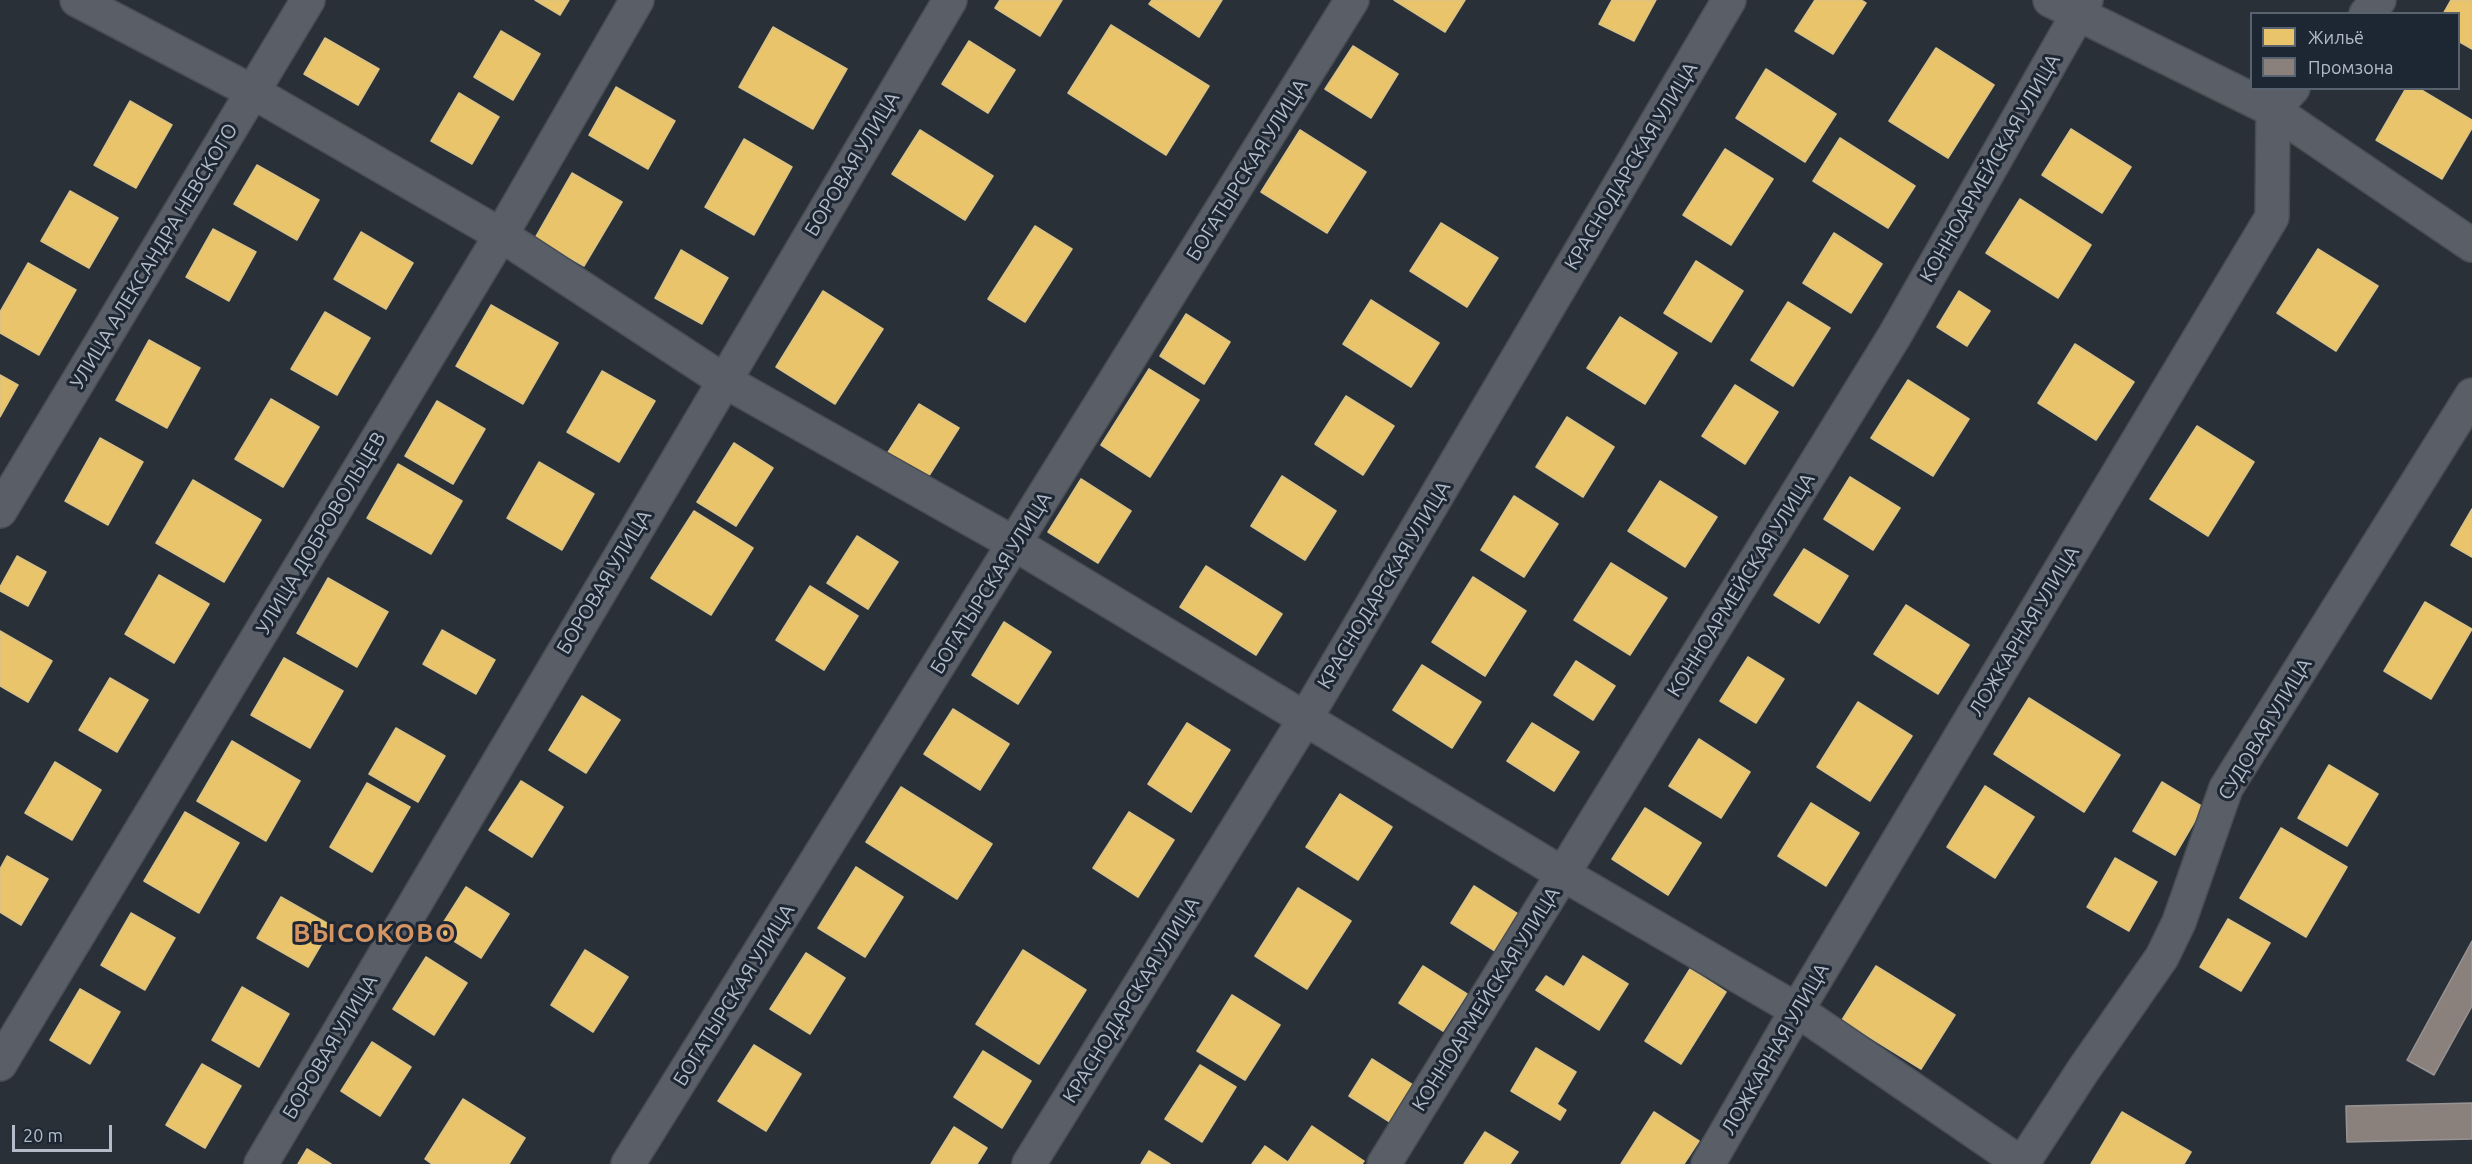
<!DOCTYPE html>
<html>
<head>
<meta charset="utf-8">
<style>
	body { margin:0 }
	#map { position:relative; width:2472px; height:1164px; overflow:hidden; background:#2a3038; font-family:Ubuntu,sans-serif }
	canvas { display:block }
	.legend { position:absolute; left:2250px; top:12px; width:210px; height:78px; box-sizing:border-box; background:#1d2633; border:2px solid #59626f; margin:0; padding:8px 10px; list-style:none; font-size:18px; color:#b4bcc9 }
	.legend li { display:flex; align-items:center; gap:12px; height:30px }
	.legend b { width:30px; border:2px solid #59626f }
	.scale { position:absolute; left:12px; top:1125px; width:100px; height:27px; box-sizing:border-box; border:3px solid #b4bcc9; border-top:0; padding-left:8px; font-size:18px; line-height:21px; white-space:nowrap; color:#b4bcc9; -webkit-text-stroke:4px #1d2633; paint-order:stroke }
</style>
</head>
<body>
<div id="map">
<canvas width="2472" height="1164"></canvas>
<ul class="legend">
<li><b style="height:16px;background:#e9c46a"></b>Жильё</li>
<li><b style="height:16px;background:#8a817c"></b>Промзона</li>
</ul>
<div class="scale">20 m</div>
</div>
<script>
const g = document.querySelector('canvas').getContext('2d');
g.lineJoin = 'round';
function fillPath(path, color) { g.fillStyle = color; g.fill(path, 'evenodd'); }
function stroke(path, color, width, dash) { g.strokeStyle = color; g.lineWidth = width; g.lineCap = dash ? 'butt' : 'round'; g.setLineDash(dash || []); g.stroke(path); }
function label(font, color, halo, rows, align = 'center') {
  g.font = font + ' Ubuntu,sans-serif'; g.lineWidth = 6; g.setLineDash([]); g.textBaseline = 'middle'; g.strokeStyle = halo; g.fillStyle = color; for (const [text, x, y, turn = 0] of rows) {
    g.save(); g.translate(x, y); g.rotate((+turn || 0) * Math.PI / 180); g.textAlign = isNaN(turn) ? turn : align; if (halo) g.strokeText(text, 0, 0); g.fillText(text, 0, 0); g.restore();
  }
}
const homes = new Path2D(`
	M 535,0 L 569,0 L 560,15 Z
	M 1000,0 L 1062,0 L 1040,36 L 995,8 Z
	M 1152,0 L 1222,0 L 1199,37 L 1149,4 Z
	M 1394,0 L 1465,0 L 1445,32 Z
	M 1612,0 L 1656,0 L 1634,41 L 1599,24 Z
	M 1815,0 L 1861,0 L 1866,3 L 1833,54 L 1795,31 Z
	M 2451,0 L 2472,0 L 2472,49 L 2458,41 L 2458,14 L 2443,14 Z
	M 1111,25 L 1209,86 L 1166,155 L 1068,93 Z
	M 773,27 L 847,69 L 813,129 L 739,87 Z
	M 501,31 L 540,54 L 513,100 L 474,77 Z
	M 325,38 L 379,69 L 358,105 L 304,74 Z
	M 969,41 L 1015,70 L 988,113 L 942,84 Z
	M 1353,46 L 1398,74 L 1371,118 L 1325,89 Z
	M 1936,48 L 1994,85 L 1948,158 L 1889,121 Z
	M 1766,69 L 1836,114 L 1805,162 L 1736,118 Z
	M 616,87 L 675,121 L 648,169 L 589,135 Z
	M 2406,88 L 2418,88 L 2472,120 L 2472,128 L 2442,179 L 2376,140 Z
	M 459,93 L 499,117 L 472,164 L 431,141 Z
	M 130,101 L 172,125 L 136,188 L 94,165 Z
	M 2071,129 L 2131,167 L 2102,213 L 2042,175 Z
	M 920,130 L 993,176 L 965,220 L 892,174 Z
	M 1300,130 L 1366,172 L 1327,233 L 1261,192 Z
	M 1840,138 L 1915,186 L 1888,228 L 1813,181 Z
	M 744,139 L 792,167 L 754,235 L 705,207 Z
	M 1725,149 L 1773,179 L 1731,245 L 1683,215 Z
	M 257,165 L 319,200 L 297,240 L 234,204 Z
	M 572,173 L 622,202 L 584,266 L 535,238 Z
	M 70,191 L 118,218 L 89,268 L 41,241 Z
	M 2020,199 L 2091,245 L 2058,298 L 1986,253 Z
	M 1441,223 L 1498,258 L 1467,307 L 1410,271 Z
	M 1035,226 L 1072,249 L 1025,322 L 988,299 Z
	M 213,229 L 256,252 L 229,301 L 186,277 Z
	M 361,232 L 413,263 L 386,309 L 334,279 Z
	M 1834,233 L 1882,264 L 1851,313 L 1803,283 Z
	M 2318,249 L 2378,286 L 2336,351 L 2277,313 Z
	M 681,250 L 728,278 L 702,324 L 655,298 Z
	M 1696,261 L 1743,291 L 1711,342 L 1664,313 Z
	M 28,263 L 76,290 L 39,355 L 0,333 L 0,312 Z
	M 823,291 L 883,329 L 835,404 L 776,367 Z
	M 1959,291 L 1990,311 L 1967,346 L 1937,327 Z
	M 1371,300 L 1439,343 L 1411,387 L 1343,344 Z
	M 1788,302 L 1830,328 L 1793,386 L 1751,360 Z
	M 491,305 L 558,343 L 523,404 L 456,366 Z
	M 325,312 L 370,338 L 337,395 L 291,369 Z
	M 1186,314 L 1230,342 L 1204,384 L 1160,356 Z
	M 1620,317 L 1677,353 L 1645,404 L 1587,368 Z
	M 149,340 L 200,368 L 167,428 L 116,400 Z
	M 2075,344 L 2134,382 L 2096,440 L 2038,403 Z
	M 1149,369 L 1199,400 L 1150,477 L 1101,445 Z
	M 602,371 L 655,401 L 619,462 L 567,432 Z
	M 0,375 L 18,385 L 0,417 Z
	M 1908,380 L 1969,419 L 1933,476 L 1871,438 Z
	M 1735,385 L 1778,412 L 1745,464 L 1702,436 Z
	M 1346,396 L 1394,426 L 1363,475 L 1315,444 Z
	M 271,399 L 319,427 L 283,487 L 235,459 Z
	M 437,401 L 485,429 L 453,484 L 405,456 Z
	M 919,404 L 959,428 L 925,482 L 885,457 Z
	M 1567,417 L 1614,447 L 1583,497 L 1536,467 Z
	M 2197,426 L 2254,462 L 2208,536 L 2150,499 Z
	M 100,438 L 143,462 L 108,525 L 65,501 Z
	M 734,443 L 773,468 L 736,526 L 697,502 Z
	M 539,462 L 594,494 L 562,550 L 507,518 Z
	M 398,464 L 462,501 L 431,554 L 367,518 Z
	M 1282,476 L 1336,511 L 1305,560 L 1251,526 Z
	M 1850,477 L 1900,508 L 1873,550 L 1824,519 Z
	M 1081,479 L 1131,511 L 1098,563 L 1048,532 Z
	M 193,480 L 261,520 L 224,582 L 156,543 Z
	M 1660,481 L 1717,517 L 1685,567 L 1628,531 Z
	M 1514,496 L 1558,524 L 1524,577 L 1481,550 Z
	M 2472,509 L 2472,557 L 2451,545 Z
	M 694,511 L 753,548 L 711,615 L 651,578 Z
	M 857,536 L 898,562 L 868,609 L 827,583 Z
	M 1804,549 L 1848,576 L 1819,623 L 1774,595 Z
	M 17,556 L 46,572 L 28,606 L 0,591 L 0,587 Z
	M 1611,563 L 1667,598 L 1630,655 L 1574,620 Z
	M 1206,566 L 1282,614 L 1256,655 L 1180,607 Z
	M 159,575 L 209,604 L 174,663 L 125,634 Z
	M 1473,577 L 1526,611 L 1485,676 L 1432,642 Z
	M 328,578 L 388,612 L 357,667 L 297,633 Z
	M 810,586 L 858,616 L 824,670 L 776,640 Z
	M 2425,602 L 2472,629 L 2431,699 L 2384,671 Z
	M 1906,605 L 1969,645 L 1938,694 L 1874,654 Z
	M 1004,622 L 1051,652 L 1018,704 L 972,675 Z
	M 442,630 L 495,660 L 476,694 L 423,664 Z
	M 0,631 L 52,661 L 28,702 L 0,686 Z
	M 1748,657 L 1784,679 L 1756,723 L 1720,701 Z
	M 284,658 L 343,691 L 310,748 L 251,715 Z
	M 1576,661 L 1615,686 L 1593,720 L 1554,695 Z
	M 1422,665 L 1481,702 L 1452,748 L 1393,710 Z
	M 110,678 L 148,700 L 117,752 L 79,730 Z
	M 582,696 L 620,720 L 586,773 L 549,750 Z
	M 2029,698 L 2120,755 L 2084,812 L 1994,754 Z
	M 1858,702 L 1912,736 L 1870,801 L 1817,767 Z
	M 953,709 L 1009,744 L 980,790 L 924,754 Z
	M 1187,723 L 1230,750 L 1191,812 L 1148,784 Z
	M 1532,723 L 1579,752 L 1554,791 L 1507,761 Z
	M 396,728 L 445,756 L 418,802 L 369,774 Z
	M 1699,739 L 1750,772 L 1721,818 L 1669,786 Z
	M 232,741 L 300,781 L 266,841 L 197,801 Z
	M 55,762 L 101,790 L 72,840 L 25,813 Z
	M 2329,765 L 2378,794 L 2347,846 L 2298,818 Z
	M 521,781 L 563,807 L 532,857 L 489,830 Z
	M 2162,782 L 2203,807 L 2175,855 L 2133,831 Z
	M 367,783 L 410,807 L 372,872 L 330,847 Z
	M 1985,786 L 2034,817 L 1995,878 L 1947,847 Z
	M 901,787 L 992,844 L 957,899 L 866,842 Z
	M 1340,794 L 1392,827 L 1358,880 L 1306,847 Z
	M 1811,803 L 1859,833 L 1826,886 L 1778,856 Z
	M 1645,808 L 1701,843 L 1668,895 L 1612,859 Z
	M 185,812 L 239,843 L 199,913 L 144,881 Z
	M 1129,812 L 1174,840 L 1138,897 L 1093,868 Z
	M 2281,828 L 2347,867 L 2306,937 L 2240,898 Z
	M 7,856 L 48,879 L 21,925 L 0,912 L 0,869 Z
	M 2115,858 L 2157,882 L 2129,931 L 2087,907 Z
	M 856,867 L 903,897 L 865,957 L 818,928 Z
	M 1474,886 L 1518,914 L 1495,951 L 1451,923 Z
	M 466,887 L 509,914 L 481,958 L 438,931 Z
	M 1298,888 L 1351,921 L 1307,989 L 1255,956 Z
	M 281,897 L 332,926 L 308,967 L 257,938 Z
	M 131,913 L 175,938 L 145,990 L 101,965 Z
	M 2228,919 L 2270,943 L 2241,991 L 2200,967 Z
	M 585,950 L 628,977 L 593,1032 L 551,1005 Z
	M 1023,950 L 1086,990 L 1039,1064 L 976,1024 Z
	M 806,953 L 845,978 L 810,1034 L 770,1009 Z
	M 1583,956 L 1628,984 L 1599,1030 L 1536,990 L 1546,976 L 1564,987 Z
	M 426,957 L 467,983 L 434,1035 L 393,1009 Z
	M 1423,966 L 1467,994 L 1443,1031 L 1399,1003 Z
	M 1876,966 L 1955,1015 L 1921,1069 L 1842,1020 Z
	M 1690,969 L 1726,992 L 1681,1064 L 1645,1041 Z
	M 242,987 L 289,1014 L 259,1067 L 212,1040 Z
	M 80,989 L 120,1012 L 90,1064 L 50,1040 Z
	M 1232,995 L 1280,1025 L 1245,1080 L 1197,1051 Z
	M 372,1042 L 411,1067 L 380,1116 L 341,1091 Z
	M 754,1045 L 801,1074 L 766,1131 L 718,1101 Z
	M 1536,1048 L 1576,1072 L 1557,1104 L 1566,1110 L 1560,1120 L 1511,1091 Z
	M 983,1051 L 1031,1081 L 1002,1128 L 954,1097 Z
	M 1372,1059 L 1416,1087 L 1393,1124 L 1349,1096 Z
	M 202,1064 L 241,1086 L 205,1148 L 166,1125 Z
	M 1200,1065 L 1236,1087 L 1202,1142 L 1165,1119 Z
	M 463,1099 L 525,1138 L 509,1164 L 432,1164 L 425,1159 Z
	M 1654,1112 L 1699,1141 L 1684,1164 L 1621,1164 Z
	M 2122,1112 L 2191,1152 L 2184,1164 L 2091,1164 Z
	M 1312,1126 L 1364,1161 L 1362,1164 L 1252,1164 L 1265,1146 L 1288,1162 Z
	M 954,1127 L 987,1148 L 977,1164 L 931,1164 Z
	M 1485,1132 L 1518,1152 L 1510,1164 L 1464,1164 Z
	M 307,1149 L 331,1164 L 298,1164 Z
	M 1149,1151 L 1170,1164 L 1141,1164 Z`);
const industry = new Path2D(`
	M 2472,941 L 2472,1006 L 2434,1075 L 2407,1060 Z
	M 2472,1103 L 2472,1139 L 2347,1142 L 2346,1106 Z`);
const minor = new Path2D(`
	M 77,0 L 253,92 L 501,235 L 723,380 L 1015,544 L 1563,874 L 1797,1010 L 2022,1164
	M 2050,0 L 2273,110 L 2472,245
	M 2366,14 L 2379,0
	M 0,511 L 308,0
	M 0,1064 L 501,235 L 637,0
	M 261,1164 L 950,0
	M 628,1164 L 1352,0
	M 1029,1164 L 1305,719 L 1729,0
	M 1384,1164 L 1895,335 L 2086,0
	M 1708,1164 L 1797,1010 L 2272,217 L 2273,110 L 2293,88
	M 2022,1164 L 2084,1069 L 2162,957 L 2179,922 L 2226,788 L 2472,395`);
const streetNames = [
	["БОРОВАЯ УЛИЦА",852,164,-59],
	["КРАСНОДАРСКАЯ УЛИЦА",1631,166,-59],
	["КОННОАРМЕЙСКАЯ УЛИЦА",1990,168,-60],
	["БОГАТЫРСКАЯ УЛИЦА",1247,170,-58],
	["УЛИЦА АЛЕКСАНДРА НЕВСКОГО",154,256,-59],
	["УЛИЦА ДОБРОВОЛЬЦЕВ",321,533,-59],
	["БОРОВАЯ УЛИЦА",604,582,-59],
	["БОГАТЫРСКАЯ УЛИЦА",991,583,-58],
	["КРАСНОДАРСКАЯ УЛИЦА",1384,585,-59],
	["КОННОАРМЕЙСКАЯ УЛИЦА",1741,585,-58],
	["ЛОЖКАРНАЯ УЛИЦА",2024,631,-59],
	["СУДОВАЯ УЛИЦА",2265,729,-59],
	["БОГАТЫРСКАЯ УЛИЦА",734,995,-58],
	["КОННОАРМЕЙСКАЯ УЛИЦА",1486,999,-58],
	["КРАСНОДАРСКАЯ УЛИЦА",1131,1000,-58],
	["БОРОВАЯ УЛИЦА",330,1047,-59],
	["ЛОЖКАРНАЯ УЛИЦА",1775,1049,-60]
];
const districtNames = [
	["ВЫСОКОВО",375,933]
];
fillPath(homes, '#e9c46a');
stroke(homes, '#d9c286', 1.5);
fillPath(industry, '#8a817c');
stroke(industry, '#979393', 1.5);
stroke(minor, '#484c53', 36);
stroke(minor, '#5a5e66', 33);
label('20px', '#b4bcc9', '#1d2633', streetNames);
g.letterSpacing = '1.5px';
label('bold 26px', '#d59563', '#1d2633', districtNames);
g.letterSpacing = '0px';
</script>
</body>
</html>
